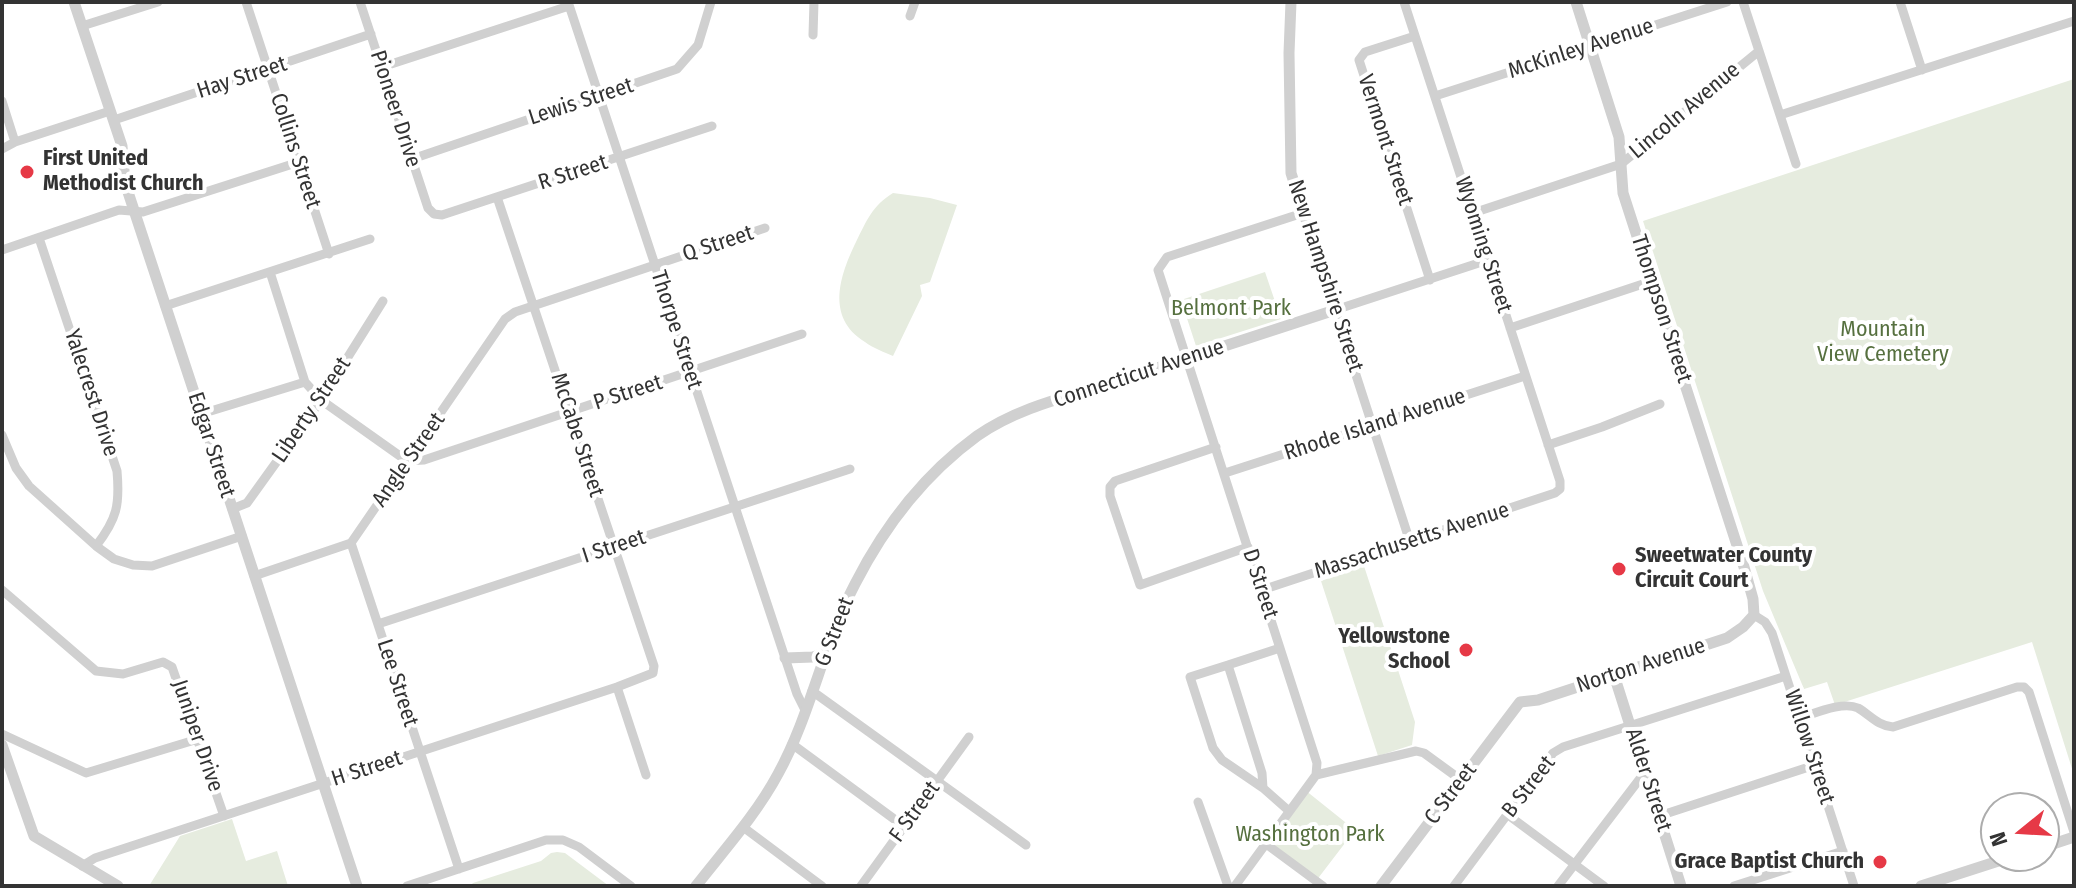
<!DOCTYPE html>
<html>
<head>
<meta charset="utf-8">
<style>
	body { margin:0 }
	#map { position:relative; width:2076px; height:888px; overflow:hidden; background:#fff; font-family:"Fira Sans Condensed",sans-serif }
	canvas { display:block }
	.frame { position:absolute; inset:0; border:4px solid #333; pointer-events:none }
	.north { position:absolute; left:1980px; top:792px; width:80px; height:80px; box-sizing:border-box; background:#fff; border:2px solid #adadad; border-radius:50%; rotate:252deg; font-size:22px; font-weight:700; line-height:32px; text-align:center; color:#333 }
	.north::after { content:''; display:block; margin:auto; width:28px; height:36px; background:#e63946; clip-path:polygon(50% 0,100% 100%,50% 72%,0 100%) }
</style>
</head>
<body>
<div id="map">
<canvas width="2076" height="888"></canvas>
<div class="frame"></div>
<div class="north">N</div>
</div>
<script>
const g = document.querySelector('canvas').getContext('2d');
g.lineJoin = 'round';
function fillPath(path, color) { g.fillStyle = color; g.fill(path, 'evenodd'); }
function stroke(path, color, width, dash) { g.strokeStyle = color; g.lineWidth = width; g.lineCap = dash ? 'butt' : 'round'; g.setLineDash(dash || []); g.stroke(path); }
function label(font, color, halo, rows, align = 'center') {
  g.font = font + ' "Fira Sans Condensed",sans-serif'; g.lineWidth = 8; g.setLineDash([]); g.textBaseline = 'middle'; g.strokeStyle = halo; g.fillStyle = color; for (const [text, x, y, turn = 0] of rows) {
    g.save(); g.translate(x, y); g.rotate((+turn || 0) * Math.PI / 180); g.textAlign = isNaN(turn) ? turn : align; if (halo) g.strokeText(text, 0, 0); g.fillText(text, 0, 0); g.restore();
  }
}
const green = new Path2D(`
	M 2074,79 L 2074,775 L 2032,642 L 1835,705 L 1827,682 L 1804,689 L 1763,591 L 1643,221 Z
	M 893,193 L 930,198 L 957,205 L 930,282 L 920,285 L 922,296 L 893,356 C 884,352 873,348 865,342 C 825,317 840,275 856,242 C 867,220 872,206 893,193 Z
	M 1265,272 L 1281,319 L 1196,346 L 1181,300 Z
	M 1364,566 L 1415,722 L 1412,745 L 1378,756 L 1321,581 Z
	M 1305,790 L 1355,830 L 1316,881 L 1266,844 Z
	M 232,819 L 246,861 L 277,851 L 288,886 L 149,886 L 180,836 Z
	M 557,852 L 565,853 L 609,886 L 470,886 L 473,883 L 541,861 L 551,853 Z`);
const minor = new Path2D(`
	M 246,2 L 329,254
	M 360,2 L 428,208 L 434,214 L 442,215 L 712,126
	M 568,2 L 797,694 L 805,710
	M 1743,2 L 1796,164
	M 1900,2 L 1922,70
	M 910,16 L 915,2
	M 82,26 L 158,2
	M 813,35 L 814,2
	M 1415,36 L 1365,52 L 1359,60 L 1430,280
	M 382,67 L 569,6
	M 1435,96 L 1727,2
	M 2,101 L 15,142 L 110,111
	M 1780,115 L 2074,21
	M 114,120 L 371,34
	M 2,149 L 15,142
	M 412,159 L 677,69 L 698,45 L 711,2
	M 1473,213 L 1621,164 L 1759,51
	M 39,238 L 117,471 C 120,505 117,519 96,546
	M 2,250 L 119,210 L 143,212 L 299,162
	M 270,272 L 305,382 L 321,400 L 407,461 L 424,460 L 802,334
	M 165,306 L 370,239
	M 1510,328 L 1652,281
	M 201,414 L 305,382
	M 2,435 L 16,468 L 29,486 L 96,546 L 114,559 L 133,565 L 152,566 L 242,536
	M 1548,445 L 1602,427 L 1660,404
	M 1216,447 L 1115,481 L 1110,487 L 1110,496 L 1140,585 L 1248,547
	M 1225,473 L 1525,376
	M 232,509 L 247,503 L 321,400 L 383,301
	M 1410,542 L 1335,310 L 1488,260
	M 351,543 L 459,869
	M 254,576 L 351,543 L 505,319 L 515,312 L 765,228
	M 2,590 L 96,671 L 123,674 L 163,662 L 172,667 L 224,816
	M 1262,590 L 1555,493 L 1560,489 L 1560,481 L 1404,2
	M 1754,615 L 1765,622 L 1772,633 L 1854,886
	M 378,624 L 850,469
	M 1228,665 L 1190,677 L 1213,748 L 1222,760 L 1263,788 L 1262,773 L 1228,665 L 1280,648
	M 617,687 L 646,775
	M 812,691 L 1026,845
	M 1800,718 C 1816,713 1843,701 1858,708 C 1870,715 1878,726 1893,727 L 2017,687 L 2024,687 L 2029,692 L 2074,832
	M 2,734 L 86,773 L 198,739
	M 792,744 L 905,827
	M 1316,775 L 1416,751 L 1424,753 L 1461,780
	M 1263,788 L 1289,811
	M 1198,802 L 1228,886
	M 1508,815 L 1604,886
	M 1659,816 L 1815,765
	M 743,827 L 822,886
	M 1266,844 L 1323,886
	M 82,866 L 95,858 L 617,687 L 653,673 L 654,666 L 497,197
	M 407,886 L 546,840 L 563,840 L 579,847 L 631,886
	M 861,886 L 969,737
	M 1235,886 L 1316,775 L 1317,763 L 1158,270 L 1167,257 L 1303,213
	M 1454,886 L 1553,753 L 1563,747 L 1786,676
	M 1558,886 L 1645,772
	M 1734,886 L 1843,851`);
const tertiary = new Path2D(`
	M 74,2 L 122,146 L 125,183 L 357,886
	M 785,658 L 813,657 L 828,652
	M 1614,675 L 1681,886
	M 2,745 L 34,836 L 118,886
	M 2044,847 L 2074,837
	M 696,886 C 724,850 756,815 778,774 C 811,714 823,645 855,584 C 884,527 925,474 977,436 C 1018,407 1070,396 1117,381 C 1189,357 1262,334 1335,310 L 1291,173 L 1289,53 L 1291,2
	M 1381,886 L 1520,702 L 1538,700 L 1727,638 L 1743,627 L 1754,615 L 1753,599 L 1744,567 L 1623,193 L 1619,137 L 1576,2
	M 1921,886 L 2014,856`);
const markers = [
	[27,172,8,"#e63946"],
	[1619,569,8,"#e63946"],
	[1466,650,8,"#e63946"],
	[1880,862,8,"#e63946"]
];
const streetNames = [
	["McKinley Avenue",1581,49,-18],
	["Hay Street",242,78,-18],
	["Lewis Street",581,102,-18],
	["Pioneer Drive",395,109,72],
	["Lincoln Avenue",1685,111,-40],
	["Vermont Street",1385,140,72],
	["Collins Street",295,151,72],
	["R Street",573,173,-18],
	["Q Street",718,244,-18],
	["Wyoming Street",1483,245,72],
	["New Hampshire Street",1325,276,72],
	["Thompson Street",1661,309,72],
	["Thorpe Street",676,330,72],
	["Connecticut Avenue",1139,374,-18],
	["Yalecrest Drive",91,393,72],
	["P Street",628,393,-18],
	["Liberty Street",312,410,-56],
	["Rhode Island Avenue",1375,425,-18],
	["McCabe Street",577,435,72],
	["Edgar Street",211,445,72],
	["Angle Street",409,460,-55],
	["Massachusetts Avenue",1412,541,-18],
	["I Street",614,547,-18],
	["D Street",1260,584,72],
	["G Street",835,632,-69],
	["Norton Avenue",1641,666,-18],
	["Lee Street",397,683,72],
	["Juniper Drive",197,736,71],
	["Willow Street",1809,747,72],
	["H Street",367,769,-18],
	["Alder Street",1648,780,72],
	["B Street",1529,787,-52],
	["C Street",1451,794,-53],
	["F Street",915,812,-54]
];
const poiNames = [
	["First United",43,159],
	["Methodist Church",43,184],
	["Sweetwater County",1635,556],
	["Circuit Court",1635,581],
	["Yellowstone",1450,637,"right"],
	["School",1450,662,"right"],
	["Grace Baptist Church",1864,862,"right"]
];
const parkNames = [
	["Belmont Park",1231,309],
	["Mountain",1883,330],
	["View Cemetery",1883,355],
	["Washington Park",1310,835]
];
fillPath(green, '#e6ecdf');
stroke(minor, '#d0d0d0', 9);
stroke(tertiary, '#d0d0d0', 11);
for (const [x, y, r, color] of markers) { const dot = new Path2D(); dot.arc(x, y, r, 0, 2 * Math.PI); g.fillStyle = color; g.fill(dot); stroke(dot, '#fff', 3); }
label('22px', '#333', '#fff', streetNames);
label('bold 22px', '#333', '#fff', poiNames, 'left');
label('22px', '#56703f', '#fff', parkNames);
</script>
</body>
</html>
